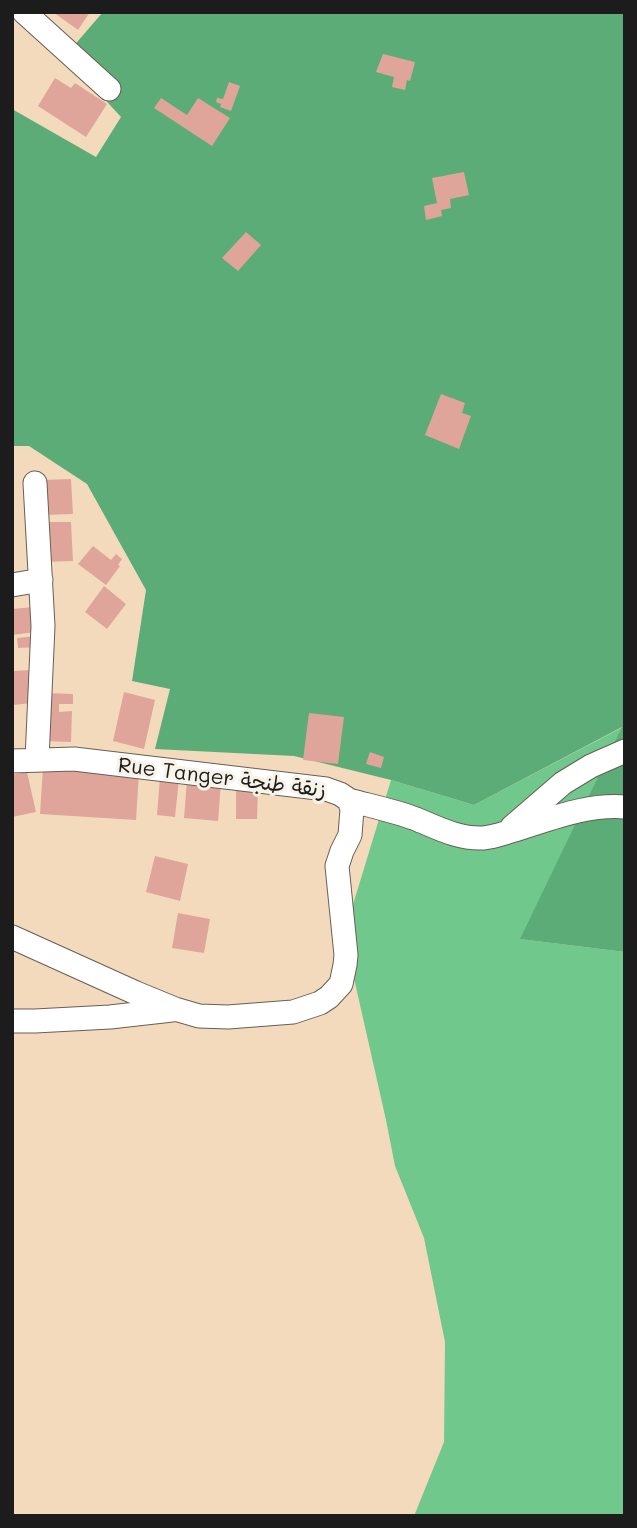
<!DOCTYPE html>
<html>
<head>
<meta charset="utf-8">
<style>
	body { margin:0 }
	#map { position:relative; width:637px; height:1528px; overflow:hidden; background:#f4dabd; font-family:Mali,sans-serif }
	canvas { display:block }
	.frame { position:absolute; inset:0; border:14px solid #1c1c1c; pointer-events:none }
</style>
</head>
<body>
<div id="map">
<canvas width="637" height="1528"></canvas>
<div class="frame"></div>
</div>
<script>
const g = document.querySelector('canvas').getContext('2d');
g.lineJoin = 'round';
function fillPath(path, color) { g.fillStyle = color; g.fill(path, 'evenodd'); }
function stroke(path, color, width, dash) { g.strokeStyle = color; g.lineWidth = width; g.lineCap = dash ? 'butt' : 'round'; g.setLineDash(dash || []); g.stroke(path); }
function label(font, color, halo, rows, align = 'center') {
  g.font = font + ' Mali,"Playpen Sans Arabic",sans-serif'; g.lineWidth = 6; g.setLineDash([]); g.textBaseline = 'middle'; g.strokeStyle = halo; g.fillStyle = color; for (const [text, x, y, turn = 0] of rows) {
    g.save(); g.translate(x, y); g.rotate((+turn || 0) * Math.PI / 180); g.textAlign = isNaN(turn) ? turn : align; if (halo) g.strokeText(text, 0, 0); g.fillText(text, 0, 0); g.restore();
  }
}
const green = new Path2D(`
	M 623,727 L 521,939 L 625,952 L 625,1516 L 414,1516 L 444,1442 L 445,1342 L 424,1238 L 395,1166 L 386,1120 L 344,934 L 391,780 L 474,805 Z`);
const forest = new Path2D(`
	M 103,12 L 625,12 L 625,952 L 520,939 L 622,727 L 474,805 L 391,780 L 294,756 L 155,749 L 170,689 L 132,681 L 146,590 L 87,484 L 29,446 L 12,446 L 12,109 L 96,157 L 121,117 L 65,56 Z`);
const building = new Path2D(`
	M 53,12 L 90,12 L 78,30 Z
	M 383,54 L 415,62 L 410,81 L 407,80 L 405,90 L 392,87 L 394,77 L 376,72 Z
	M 55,78 L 71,88 L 75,83 L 107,104 L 86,137 L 38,106 Z
	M 229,82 L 240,86 L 231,111 L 220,107 L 221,104 L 216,102 L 217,98 L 223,99 Z
	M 161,98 L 187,115 L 198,98 L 230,118 L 212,146 L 154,108 Z
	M 464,172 L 469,195 L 450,199 L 451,208 L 441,210 L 442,216 L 426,220 L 424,206 L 437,203 L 432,178 Z
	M 246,232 L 261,245 L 238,271 L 222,258 Z
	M 441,394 L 465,403 L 462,413 L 471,416 L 459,449 L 425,435 Z
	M 71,479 L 73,514 L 42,515 L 41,480 Z
	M 43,522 L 71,522 L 73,561 L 44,562 Z
	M 93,546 L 111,560 L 116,554 L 122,559 L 118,565 L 120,566 L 106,585 L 78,564 Z
	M 104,586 L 126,604 L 107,629 L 85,612 Z
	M 33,607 L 36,632 L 12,635 L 12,609 Z
	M 36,636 L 37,647 L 18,648 L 17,638 Z
	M 32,670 L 34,703 L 12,705 L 12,671 Z
	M 124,692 L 155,700 L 144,749 L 113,741 Z
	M 45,693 L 73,694 L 73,704 L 59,704 L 59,712 L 72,711 L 71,742 L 43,741 Z
	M 309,713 L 344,717 L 338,764 L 303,760 Z
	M 370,752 L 384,757 L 381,768 L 366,764 Z
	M 43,767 L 139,773 L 136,820 L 40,814 Z
	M 27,772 L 36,812 L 12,817 L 12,775 Z
	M 160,777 L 179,779 L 175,817 L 157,815 Z
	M 187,780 L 221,783 L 218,821 L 184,818 Z
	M 236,789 L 258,789 L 257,819 L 236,819 Z
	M 155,856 L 188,864 L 180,901 L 146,892 Z
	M 178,913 L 210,919 L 204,953 L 172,948 Z`);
const street = new Path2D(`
	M 24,12 L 109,89
	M 35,483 L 43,626 L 37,759
	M 12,585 L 41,580
	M 12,761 L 74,759 L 326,789 L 340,794 L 349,800 L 352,809 L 350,835 L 342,851 L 337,866 L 346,955 L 345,965 L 341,984 L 329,997 L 320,1003 L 293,1012 L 228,1017 L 199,1016 L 175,1009 L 136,993 L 12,937
	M 349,800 C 371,806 395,811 416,819 C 438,828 458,839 483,838 C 494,837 504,833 515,830 C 551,819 586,804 625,807
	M 512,827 L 563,783 L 591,766 L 625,751
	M 12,1021 L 35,1021 L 110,1017 L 172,1010`);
const streetNames = [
	["Rue Tanger زنقة طنجة",222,778,7]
];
fillPath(green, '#71c88d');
fillPath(forest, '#5cac78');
fillPath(building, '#dfa59a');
stroke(street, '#685e54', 25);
stroke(street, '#fff', 23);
label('21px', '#1c1c1c', '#f7f3e8', streetNames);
</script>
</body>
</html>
